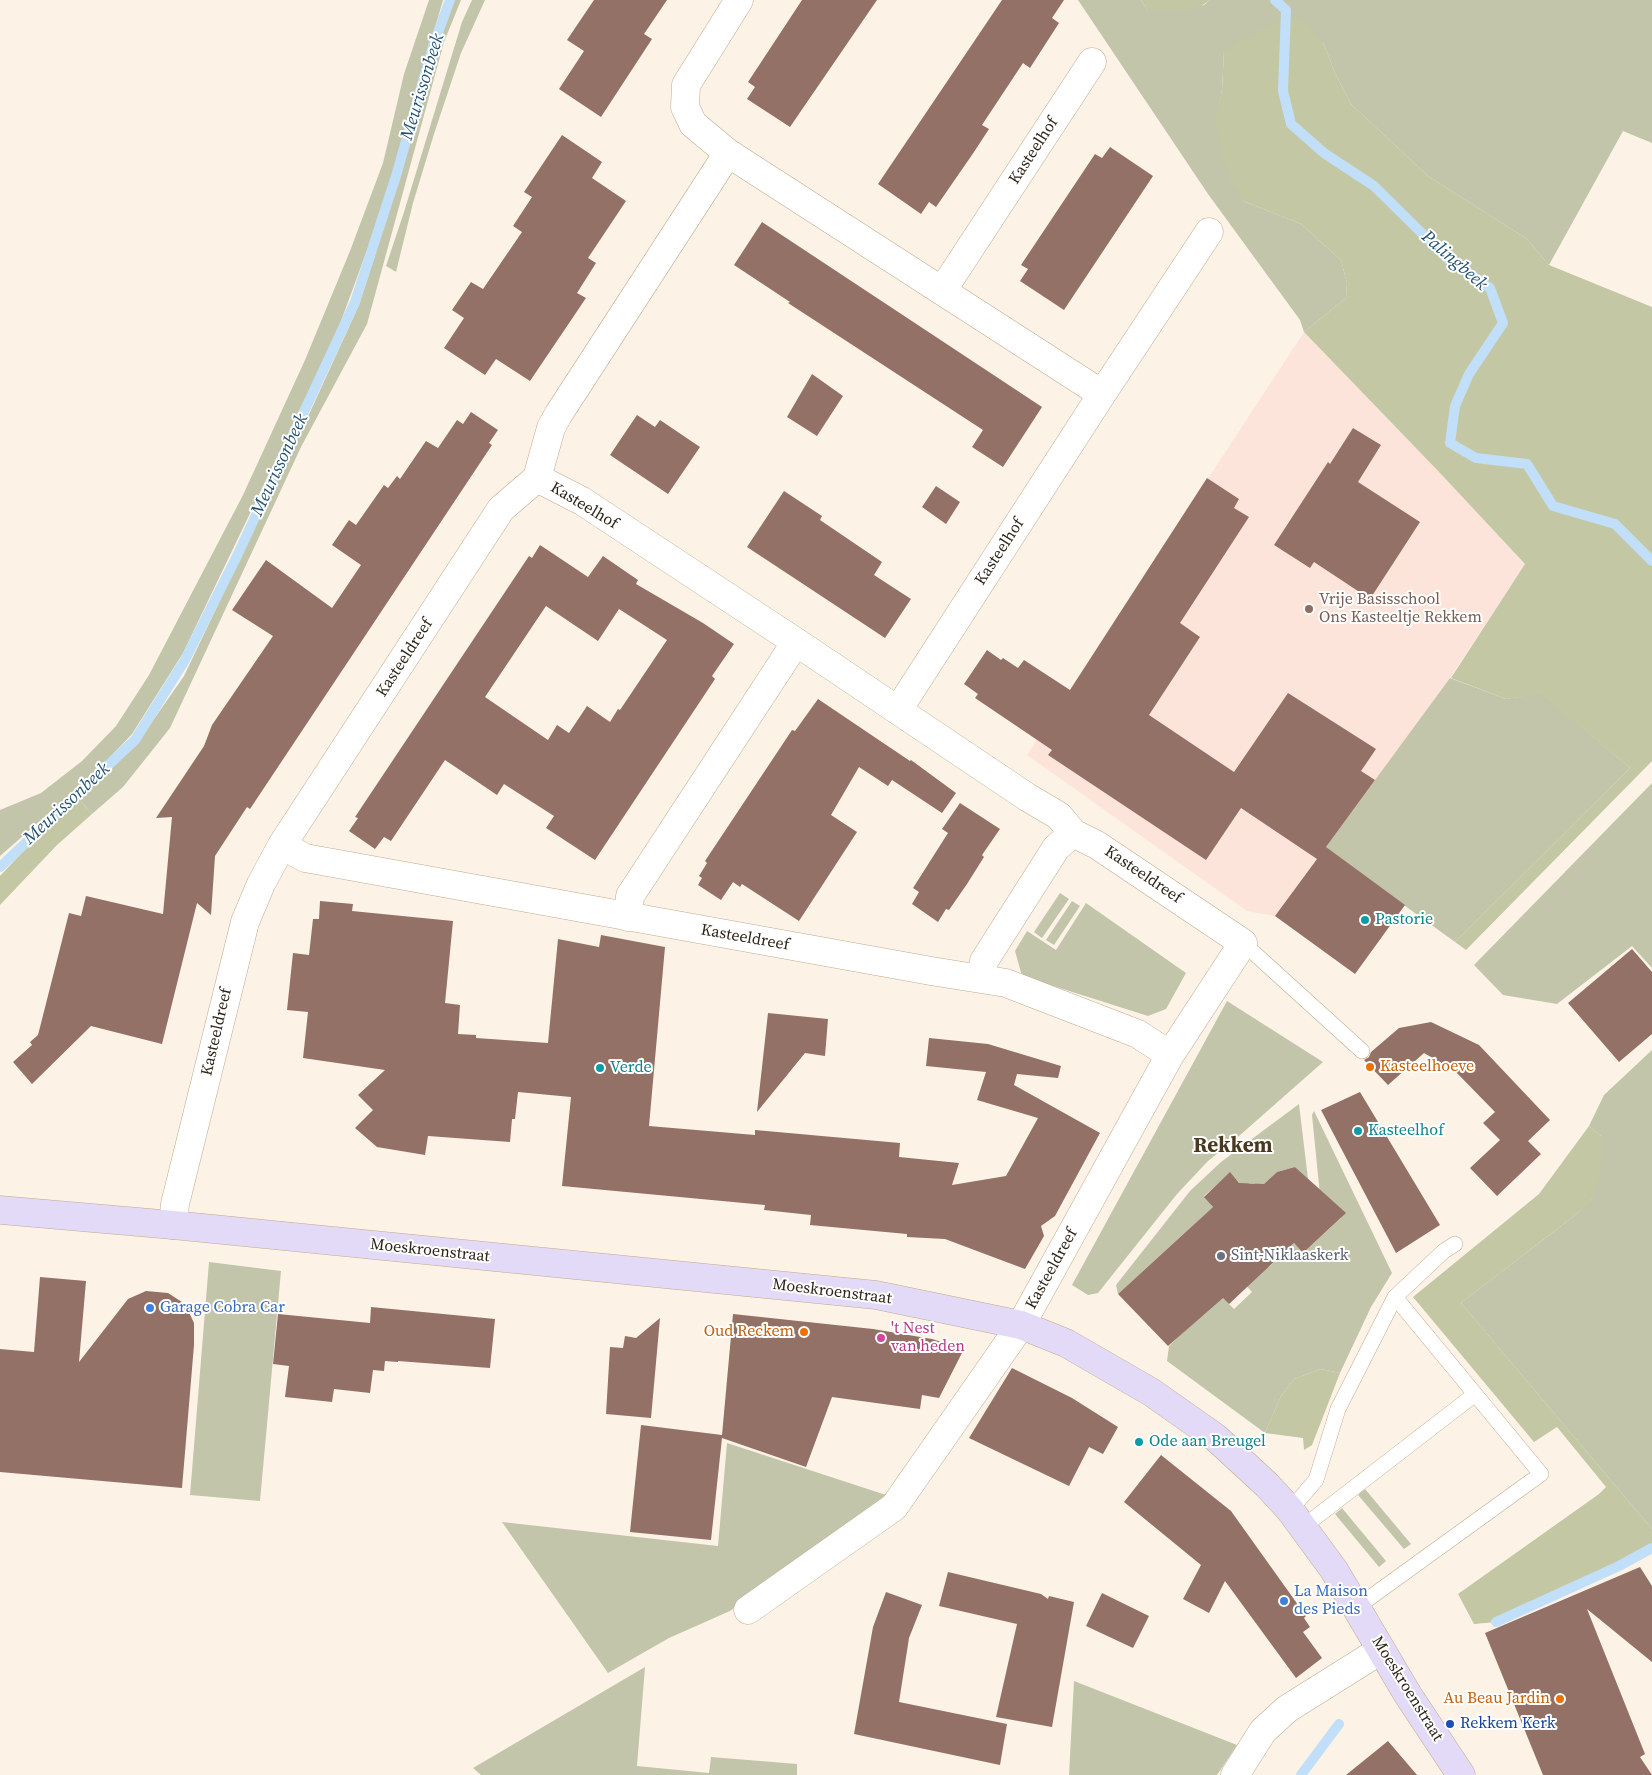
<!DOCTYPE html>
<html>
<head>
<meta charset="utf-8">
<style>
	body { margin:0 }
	canvas { display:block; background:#fcf2e6 }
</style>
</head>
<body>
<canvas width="1652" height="1775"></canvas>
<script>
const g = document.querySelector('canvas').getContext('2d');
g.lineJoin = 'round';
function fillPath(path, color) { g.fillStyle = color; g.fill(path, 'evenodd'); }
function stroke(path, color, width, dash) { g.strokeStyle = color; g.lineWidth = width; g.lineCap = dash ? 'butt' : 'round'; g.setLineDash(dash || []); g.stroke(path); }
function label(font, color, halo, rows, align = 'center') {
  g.font = font + ' "Source Serif 4",serif'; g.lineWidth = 4; g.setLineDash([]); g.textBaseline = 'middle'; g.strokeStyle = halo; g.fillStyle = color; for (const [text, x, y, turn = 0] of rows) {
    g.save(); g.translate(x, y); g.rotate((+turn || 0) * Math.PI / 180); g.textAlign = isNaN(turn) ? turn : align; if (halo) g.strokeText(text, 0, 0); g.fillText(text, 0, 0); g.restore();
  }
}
const education = new Path2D(`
	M 1304,332 L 1440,473 L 1525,564 L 1450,678 L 1275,916 L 1247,911 L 1027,755 Z`);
const green = new Path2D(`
	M 429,0 L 443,0 L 385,201 L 337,332 L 183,653 L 132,734 L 96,772 L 0,856 L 0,810 L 41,793 L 82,761 L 116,726 L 149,675 L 243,495 L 305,360 L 350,251 L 383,163 L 404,74 Z
	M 452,0 L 461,0 L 444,42 L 367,324 L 301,447 L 170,728 L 123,787 L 92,814 L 79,799 L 138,742 L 184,676 L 311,410 L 359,305 L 385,224 L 447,11 Z
	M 472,0 L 485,0 L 461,53 L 434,134 L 413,203 L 396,272 L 386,266 L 404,212 L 462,22 Z
	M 1078,0 L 1141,0 L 1148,11 L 1204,5 L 1210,0 L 1652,0 L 1652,143 L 1623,131 L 1549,265 L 1527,239 L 1428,176 L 1351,104 L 1335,73 L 1323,42 L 1224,51 L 1222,90 L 1216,122 L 1243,201 L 1301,224 L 1341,260 L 1347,283 L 1346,298 L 1304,332 L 1300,320 L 1208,194 Z
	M 1450,678 L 1506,699 L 1541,693 L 1630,768 L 1455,942 L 1325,848 Z
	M 1652,783 L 1652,968 L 1632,946 L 1557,1004 L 1503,995 L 1474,965 Z
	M 1060,893 L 1069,899 L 1042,938 L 1034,932 Z
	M 1072,901 L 1080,906 L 1054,945 L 1046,940 Z
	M 1086,903 L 1186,973 L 1166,1009 L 1148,1016 L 1022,976 L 1015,951 L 1027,931 L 1056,950 Z
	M 1227,1001 L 1323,1062 L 1239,1136 L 1208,1161 L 1177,1194 L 1098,1293 L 1088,1295 L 1072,1285 Z
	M 1652,1050 L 1652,1529 L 1461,1303 L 1578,1213 L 1592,1199 L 1601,1136 L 1589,1126 L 1604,1095 Z
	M 1299,1104 L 1308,1179 L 1295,1167 L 1277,1172 L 1259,1189 L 1254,1183 L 1249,1183 L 1244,1188 L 1230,1173 L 1204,1196 L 1213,1207 L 1118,1294 L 1116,1285 L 1190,1191 L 1221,1162 Z
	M 1314,1111 L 1392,1273 L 1371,1307 L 1340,1373 L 1321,1369 L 1294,1379 L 1281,1396 L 1265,1433 L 1167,1361 L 1169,1346 L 1221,1296 L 1234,1309 L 1252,1292 L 1240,1279 L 1270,1266 L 1294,1243 L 1303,1253 L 1341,1218 L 1320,1195 L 1312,1115 Z
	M 209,1262 L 281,1271 L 260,1501 L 190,1495 Z
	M 727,1443 L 886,1495 L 730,1611 L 669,1638 L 608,1673 L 502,1522 L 718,1546 Z
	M 1365,1489 L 1411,1544 L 1404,1549 L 1358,1495 Z
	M 1342,1508 L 1386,1561 L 1379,1567 L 1335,1514 Z
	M 645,1667 L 637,1766 L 709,1773 L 711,1757 L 797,1764 L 797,1775 L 481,1775 L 473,1768 Z
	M 1074,1681 L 1237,1745 L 1217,1775 L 1069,1775 Z`);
const forest = new Path2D(`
	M 1141,0 L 1210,0 C 1193,14 1169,11 1148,11 Z
	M 1293,18 L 1307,23 L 1323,42 L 1335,73 L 1351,104 L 1428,176 L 1527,239 L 1549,265 L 1652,307 L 1652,761 L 1466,950 L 1455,942 L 1630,768 L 1541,694 L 1506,699 L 1451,678 L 1525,564 L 1440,473 L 1304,332 L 1346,298 L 1347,283 L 1341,260 L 1301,224 L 1243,201 L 1231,182 L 1222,156 L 1215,122 L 1222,90 L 1224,51 L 1269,25 Z
	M 79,799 L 92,814 L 57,845 L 0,905 L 0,876 L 33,841 Z
	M 1589,1126 L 1601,1136 C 1603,1153 1601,1183 1592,1199 C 1589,1204 1583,1209 1578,1213 L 1461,1303 L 1652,1529 L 1652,1545 L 1629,1556 L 1619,1566 L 1496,1622 L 1474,1624 L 1458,1594 L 1599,1494 L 1606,1487 L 1557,1427 L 1534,1442 L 1413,1297 L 1539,1194 Z
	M 1321,1369 L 1340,1373 L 1312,1445 L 1304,1450 L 1303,1438 L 1265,1433 L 1281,1396 L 1294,1379 Z`);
const stream = new Path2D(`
	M 1275,0 L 1286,10 L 1283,91 L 1291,124 L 1324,153 L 1374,186 L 1448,259 L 1490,288 L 1503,323 L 1469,374 L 1455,406 L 1450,443 L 1476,458 L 1527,464 L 1553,506 L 1615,524 L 1652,561
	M 0,867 L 135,740 L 185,660 L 237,556 L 355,302 L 396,176 L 433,46 L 450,0
	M 1496,1622 L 1619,1566 L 1652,1548
	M 1301,1775 L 1339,1724`);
const building = new Path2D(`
	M 594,0 L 667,0 L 644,34 L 652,39 L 601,117 L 559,89 L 584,51 L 567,40 Z
	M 802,0 L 877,0 L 790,127 L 747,99 L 755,87 L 748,82 Z
	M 1002,0 L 1064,0 L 1052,18 L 1059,23 L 1030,68 L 1023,63 L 982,125 L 989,129 L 974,152 L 936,207 L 929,202 L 921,214 L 878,184 Z
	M 562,135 L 602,162 L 592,178 L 626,201 L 588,258 L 596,263 L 577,293 L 586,298 L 530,381 L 496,359 L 485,375 L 444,348 L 464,318 L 452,310 L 471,282 L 483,289 L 522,232 L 513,226 L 532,197 L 524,192 Z
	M 1110,147 L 1153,176 L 1064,310 L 1020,281 L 1028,269 L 1021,265 L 1095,154 L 1102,158 Z
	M 762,222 L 1042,407 L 1003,467 L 972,447 L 983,430 L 788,303 L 790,302 L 734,265 Z
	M 812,374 L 843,396 L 817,436 L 787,417 Z
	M 471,412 L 498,430 L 489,443 L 492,445 L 250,809 L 247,807 L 215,856 L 211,915 L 197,903 L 162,1044 L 91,1026 L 32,1084 L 13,1062 L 32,1045 L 30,1042 L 38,1035 L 69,913 L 81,916 L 86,896 L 163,914 L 172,817 L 156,818 L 204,746 L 212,725 L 273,636 L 232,610 L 266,560 L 332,608 L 361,565 L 332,545 L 349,520 L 356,525 L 384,485 L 388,488 L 397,476 L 400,479 L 426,441 L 438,448 L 457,420 L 463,424 Z
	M 637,415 L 655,427 L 660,420 L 700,447 L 668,494 L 610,455 Z
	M 1353,428 L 1381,445 L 1358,482 L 1420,522 L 1370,599 L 1314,562 L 1310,568 L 1274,545 L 1328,462 L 1330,464 Z
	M 1207,478 L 1239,499 L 1234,508 L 1249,517 L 1180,623 L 1200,637 L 1149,715 L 1234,772 L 1288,693 L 1376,749 L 1361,771 L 1375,780 L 1326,847 L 1405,905 L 1355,974 L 1275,916 L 1317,859 L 1241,808 L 1206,860 L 1048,755 L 1052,750 L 975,698 L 978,694 L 964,684 L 987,650 L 1001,660 L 1003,658 L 1018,668 L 1024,660 L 1070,690 Z
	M 936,486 L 960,502 L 946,524 L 922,507 Z
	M 784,491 L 822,516 L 820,520 L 882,562 L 874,575 L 911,599 L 885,638 L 747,547 Z
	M 540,545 L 588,577 L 603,556 L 638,580 L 636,584 L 703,623 L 734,644 L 712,676 L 715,679 L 595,860 L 546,828 L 554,816 L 504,784 L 497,795 L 445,760 L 391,841 L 384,837 L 375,849 L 349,831 L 358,818 L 355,817 L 529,556 L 532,558 ZM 546,606 L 598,641 L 619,609 L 667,640 L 620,710 L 618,709 L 610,722 L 587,706 L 569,733 L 557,725 L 548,740 L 485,697 Z
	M 818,699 L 910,761 L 911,760 L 956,793 L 942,813 L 892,780 L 888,786 L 859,767 L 831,815 L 857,832 L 799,921 L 742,884 L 740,887 L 733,882 L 721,900 L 698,885 L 702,878 L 699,876 L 707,863 L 705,861 L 792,730 L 795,731 Z
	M 960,803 L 1000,829 L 982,855 L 984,857 L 967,884 L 949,910 L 946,909 L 938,922 L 912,904 L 919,892 L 913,888 L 948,833 L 942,829 Z
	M 320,901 L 353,904 L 352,911 L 453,921 L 445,1003 L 460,1005 L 458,1034 L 476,1035 L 476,1038 L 548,1043 L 558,939 L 599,947 L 601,935 L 665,947 L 649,1126 L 755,1135 L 755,1130 L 900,1143 L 899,1157 L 959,1163 L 952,1185 L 1006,1176 L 1038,1118 L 977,1100 L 986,1072 L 926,1066 L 929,1038 L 988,1044 L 1061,1066 L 1058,1078 L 1017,1074 L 1014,1085 L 1100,1133 L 1055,1216 L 1041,1226 L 1044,1236 L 1025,1269 L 945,1239 L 907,1237 L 907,1234 L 810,1225 L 811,1215 L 764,1210 L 765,1205 L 562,1186 L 571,1097 L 518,1092 L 515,1119 L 512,1119 L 510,1142 L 428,1136 L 425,1155 L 377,1147 L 355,1128 L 373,1110 L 358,1095 L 385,1070 L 303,1058 L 308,1012 L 287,1010 L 293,953 L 309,955 L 313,919 L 319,919 Z
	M 1632,949 L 1652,972 L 1652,1034 L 1619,1062 L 1568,1003 Z
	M 768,1013 L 828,1019 L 825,1056 L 805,1053 L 757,1112 Z
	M 1431,1022 L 1479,1045 L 1550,1120 L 1528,1141 L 1541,1154 L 1497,1196 L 1470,1168 L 1500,1140 L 1483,1123 L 1495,1112 L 1455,1071 L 1424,1053 L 1388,1085 L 1364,1060 L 1369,1057 L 1371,1052 L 1399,1028 Z
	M 1360,1092 L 1440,1225 L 1396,1253 L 1321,1110 Z
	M 1295,1167 L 1346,1213 L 1303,1253 L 1294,1243 L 1229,1304 L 1223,1298 L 1168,1346 L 1118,1294 L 1213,1207 L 1204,1197 L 1230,1172 L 1239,1183 L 1264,1184 L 1277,1172 Z
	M 40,1277 L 86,1281 L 79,1362 L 128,1299 L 146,1291 L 168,1293 L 185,1304 L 194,1323 L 194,1345 L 182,1488 L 0,1472 L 0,1349 L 34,1352 Z
	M 371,1307 L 495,1319 L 490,1368 L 398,1361 L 398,1362 L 385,1361 L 384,1371 L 373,1370 L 370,1393 L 334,1389 L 332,1402 L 285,1397 L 289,1366 L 273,1364 L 278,1314 L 370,1323 Z
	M 733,1314 L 873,1329 L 932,1339 L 964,1349 L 939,1398 L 922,1395 L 920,1409 L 832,1397 L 806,1467 L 722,1438 L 711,1540 L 630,1532 L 641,1425 L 722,1435 Z
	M 660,1318 L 651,1418 L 606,1414 L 610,1347 L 623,1348 L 625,1336 L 636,1338 Z
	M 1012,1368 L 1072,1398 L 1118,1427 L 1103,1454 L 1089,1447 L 1069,1486 L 969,1438 Z
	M 1161,1455 L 1231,1511 L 1306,1616 L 1304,1618 L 1310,1627 L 1303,1632 L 1322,1658 L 1296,1678 L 1225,1581 L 1209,1613 L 1183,1599 L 1201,1565 L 1124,1502 Z
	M 1640,1567 L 1652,1586 L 1652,1662 L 1587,1609 L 1645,1754 L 1640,1757 L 1652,1775 L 1543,1775 L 1485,1633 Z
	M 948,1572 L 1041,1594 L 1048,1599 L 1049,1596 L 1074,1602 L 1052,1727 L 996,1717 L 1017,1624 L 939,1606 Z
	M 886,1592 L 922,1605 L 909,1638 L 899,1702 L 1007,1724 L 1000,1765 L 854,1734 L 873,1627 Z
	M 1102,1593 L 1149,1616 L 1133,1648 L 1086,1626 Z
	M 1388,1741 L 1417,1775 L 1346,1775 Z`);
const service = new Path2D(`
	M 1243,943 L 1362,1051
	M 1290,1510 L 1316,1480 L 1338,1409 L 1395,1297 L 1444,1251 L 1455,1244
	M 1303,1527 L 1474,1395
	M 1357,1607 L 1541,1474 L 1395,1297`);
const minor = new Path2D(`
	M 739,0 L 686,85 L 685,107 L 693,124 L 728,153 L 1102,394
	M 942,291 L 1092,62
	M 537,478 L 582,501 L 796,642 L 1027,797 L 1059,816 L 1073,833 L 1097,845 L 1243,943 L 1170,1055 L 1021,1325 L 894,1507 L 748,1610
	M 537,478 L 551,428 L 558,415 L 728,153
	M 898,710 L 1102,394 L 1209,232
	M 282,845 L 305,858 L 931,971 L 1006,983 L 1138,1034 L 1170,1055
	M 628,917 L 630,896 L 796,642
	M 981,978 L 984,961 L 1056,848 L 1073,833
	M 173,1225 L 175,1204 L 245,922 L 261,884 L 282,845 L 501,509 L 537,478
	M 1235,1775 L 1263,1731 L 1287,1709 L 1381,1650`);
const secondary = new Path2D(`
	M 0,1210 L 173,1225 L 876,1295 L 1021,1325 L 1066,1343 L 1151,1392 L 1215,1437 L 1267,1485 L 1290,1510 L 1334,1570 L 1408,1695 L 1461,1775`);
const markers = [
	[1309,609,5,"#8d6e63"],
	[1365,920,5,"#0f9aa8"],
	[1370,1067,5,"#e8710a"],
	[600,1068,5,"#0f9aa8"],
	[1358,1131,5,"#0f9aa8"],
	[1221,1256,5,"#6b7280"],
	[150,1308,5,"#3f7fe0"],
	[804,1332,5,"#e8710a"],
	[881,1338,5,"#d1479c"],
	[1139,1442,5,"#0f9aa8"],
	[1284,1601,5,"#3f7fe0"],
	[1560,1699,5,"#e8710a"],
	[1450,1724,5,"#1a4fb4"]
];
const streetNames = [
	["Kasteelhof",1034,151,-57],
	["Kasteelhof",584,506,31],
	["Kasteelhof",1000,552,-57],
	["Kasteeldreef",405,658,-57],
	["Kasteeldreef",1143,875,34],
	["Kasteeldreef",745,938,10],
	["Kasteeldreef",217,1032,-77],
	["Moeskroenstraat",430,1251,6],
	["Kasteeldreef",1052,1269,-61],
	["Moeskroenstraat",832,1292,7],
	["Moeskroenstraat",1407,1689,58]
];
const educationNames = [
	["Vrije Basisschool",1319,600],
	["Ons Kasteeltje Rekkem",1319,618]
];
const cultureNames = [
	["Pastorie",1375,920],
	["Verde",610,1068],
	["Kasteelhof",1368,1131],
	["Ode aan Breugel",1149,1442]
];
const foodNames = [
	["Kasteelhoeve",1380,1067,"left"],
	["Oud Reckem",794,1332],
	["Au Beau Jardin",1550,1699]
];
const worshipNames = [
	["Sint-Niklaaskerk",1231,1256]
];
const shopNames = [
	["Garage Cobra Car",160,1308],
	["La Maison",1294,1592],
	["des Pieds",1294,1610]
];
const hotelNames = [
	["'t Nest",891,1329],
	["van heden",891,1347]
];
const transitNames = [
	["Rekkem Kerk",1460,1724]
];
const waterNames = [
	["Meurissonbeek",423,87,-73],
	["Palingbeek",1454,261,41],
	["Meurissonbeek",280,465,-65],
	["Meurissonbeek",67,804,-43]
];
const districtNames = [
	["Rekkem",1233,1147]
];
fillPath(education, '#fde4db');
fillPath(green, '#c2c5a9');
fillPath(forest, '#c3c7a4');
stroke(stream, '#c1dff8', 10);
fillPath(building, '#947167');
stroke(service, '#c2aa8e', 16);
stroke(minor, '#c2aa8e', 29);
stroke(secondary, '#c2aa8e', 29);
stroke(service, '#fff', 15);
stroke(minor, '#fff', 28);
stroke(secondary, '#e2daf6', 28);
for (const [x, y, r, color] of markers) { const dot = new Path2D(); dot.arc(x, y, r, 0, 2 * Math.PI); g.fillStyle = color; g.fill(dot); stroke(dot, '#fff', 2); }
label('16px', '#2d2419', '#fff', streetNames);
label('16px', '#785e54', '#fff', educationNames, 'left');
label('16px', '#0d838f', '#fff', cultureNames, 'left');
label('16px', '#c56008', '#fff', foodNames, 'right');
label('16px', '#5b616d', '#fff', worshipNames, 'left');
label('16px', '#366cbe', '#fff', shopNames, 'left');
label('16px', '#b23c85', '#fff', hotelNames, 'left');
label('16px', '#164399', '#fff', transitNames, 'left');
label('italic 18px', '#235274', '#fff', waterNames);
label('bold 21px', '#4a371e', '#fff', districtNames);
</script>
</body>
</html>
